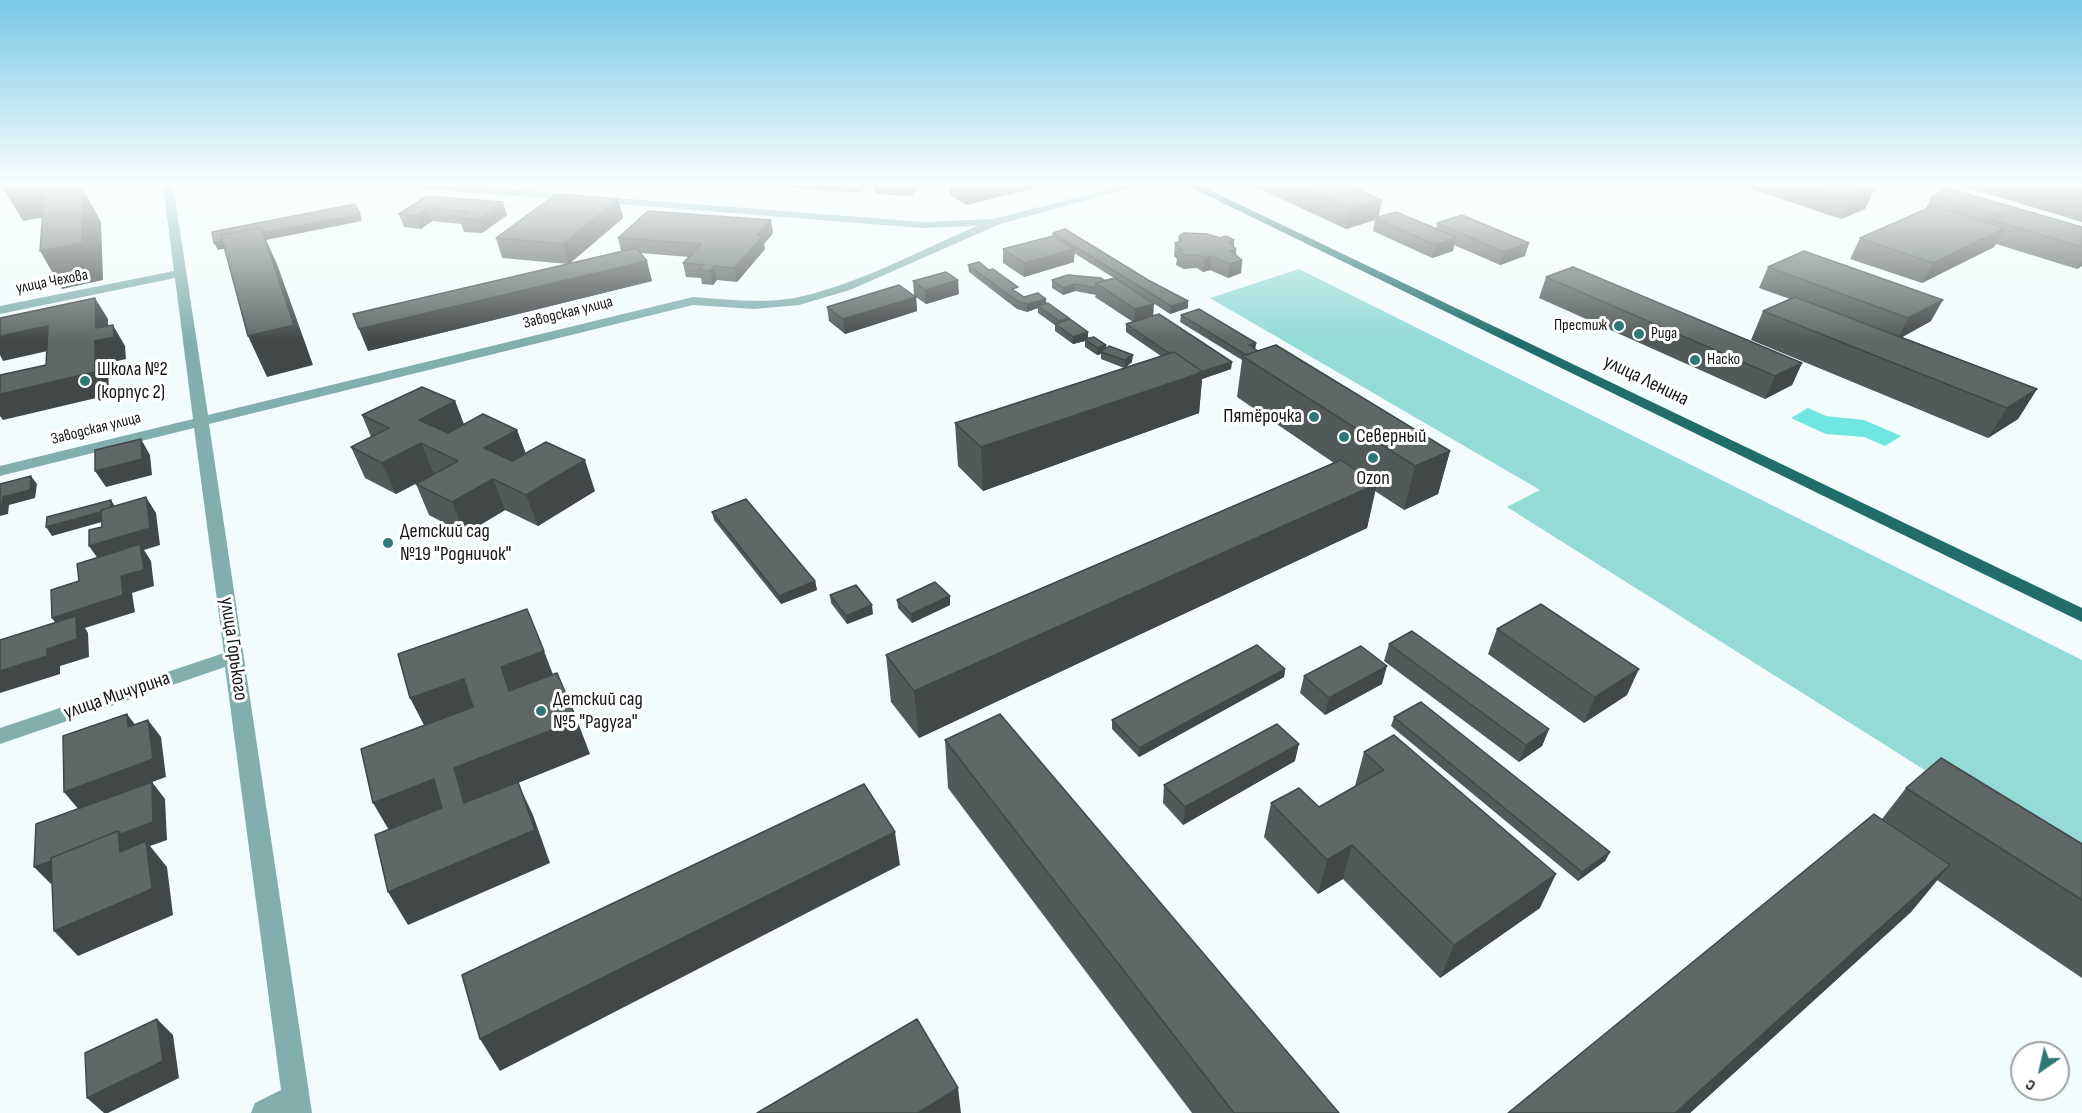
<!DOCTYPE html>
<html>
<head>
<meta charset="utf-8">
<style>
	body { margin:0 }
	#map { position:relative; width:2082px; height:1113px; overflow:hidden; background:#f2fcfc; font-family:"Sofia Sans Condensed",sans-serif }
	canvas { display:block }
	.north { position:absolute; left:2010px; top:1041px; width:60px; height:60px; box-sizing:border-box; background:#fff; border:2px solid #a1a3a3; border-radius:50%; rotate:214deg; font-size:16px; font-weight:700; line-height:24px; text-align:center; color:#151818 }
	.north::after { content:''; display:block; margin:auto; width:21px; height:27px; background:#2f7876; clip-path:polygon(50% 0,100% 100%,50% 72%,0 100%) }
</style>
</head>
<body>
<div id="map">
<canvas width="2082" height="1113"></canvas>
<div class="north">С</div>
</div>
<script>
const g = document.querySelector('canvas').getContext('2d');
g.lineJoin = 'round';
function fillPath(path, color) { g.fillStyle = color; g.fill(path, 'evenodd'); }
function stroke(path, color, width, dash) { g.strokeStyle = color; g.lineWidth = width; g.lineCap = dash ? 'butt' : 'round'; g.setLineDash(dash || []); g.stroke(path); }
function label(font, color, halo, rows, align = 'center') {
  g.font = font + ' "Sofia Sans Condensed",sans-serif'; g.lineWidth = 6; g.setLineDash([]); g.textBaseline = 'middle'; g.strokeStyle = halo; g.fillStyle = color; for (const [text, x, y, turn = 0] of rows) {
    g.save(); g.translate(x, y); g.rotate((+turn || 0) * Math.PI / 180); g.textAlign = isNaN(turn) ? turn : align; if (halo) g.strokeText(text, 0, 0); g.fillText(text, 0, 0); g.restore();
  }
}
const green = new Path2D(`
	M 1299,269 L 2082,660 L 2082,869 L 1507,507 L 1540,490 L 1210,298 Z`);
const water = new Path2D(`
	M 1808,408 L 1826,416 L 1864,420 L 1901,436 L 1885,446 L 1864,437 L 1826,434 L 1791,418 Z`);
const minor = new Path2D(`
	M 163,185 L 173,185 L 208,415 L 693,297 C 726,299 761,304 794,298 C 852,287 921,250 977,226 L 922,228 L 414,188 L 409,185 L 452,185 L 922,222 L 993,219 L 1125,185 L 1142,185 L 1000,224 L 850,290 L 799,305 L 754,309 L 693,305 L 209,424 L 312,1113 L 251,1113 L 255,1103 L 281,1090 L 225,667 L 0,744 L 0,728 L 224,653 L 194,428 L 0,476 L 0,466 L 193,419 L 175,278 L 0,314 L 0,306 L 174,271 Z`);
const major = new Path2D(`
	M 1186,185 L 1199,185 L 2082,608 L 2082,622 Z`);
const wall = new Path2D(`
	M 757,185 L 867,185 L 860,193 Z
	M 875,185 L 920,185 L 911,196 L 875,194 Z
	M 949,185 L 1047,185 L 966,205 L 950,195 Z
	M 1251,185 L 1347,185 L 1382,200 L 1378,217 L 1436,229 L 1437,223 L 1525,256 L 1500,265 L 1454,245 L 1453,251 L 1432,258 L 1373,231 L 1375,220 L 1346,229 Z
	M 1739,185 L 1857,185 L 1874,190 L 1865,209 L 1841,219 Z
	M 1958,185 L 2082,185 L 2082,222 Z
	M 427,196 L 507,215 L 482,233 L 464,232 L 461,224 L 432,221 L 421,229 L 404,227 L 399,214 Z
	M 1932,196 L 2082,227 L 2082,266 L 2077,269 L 1996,244 L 1994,247 L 1922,283 L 1850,259 L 1860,238 L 1925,210 Z
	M 618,199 L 623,218 L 569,264 L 621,251 L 618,238 L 773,233 L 764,244 L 765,249 L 737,282 L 717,280 L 713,285 L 702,284 L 701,278 L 686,277 L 683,263 L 689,257 L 640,253 L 652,281 L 368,351 L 568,264 L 502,258 L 496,238 Z
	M 1053,233 L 1188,301 L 1188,308 L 1170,314 L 1144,297 L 1153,316 L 1231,369 L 1202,379 L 1199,413 L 983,491 L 958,466 L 955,423 L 1124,368 L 1101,359 L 1101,354 L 1097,355 L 1085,347 L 1085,341 L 1073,344 L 1055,331 L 1055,325 L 1038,313 L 1038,308 L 1027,312 L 1017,309 L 969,272 L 968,265 L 1018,293 L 1024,297 L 1046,304 L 1069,318 L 1069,319 L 1088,338 L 1106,345 L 1106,349 L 1132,362 L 1125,367 L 1161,356 L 1126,332 L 1126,324 L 1133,322 L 1095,297 L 1096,295 L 1075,291 L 1063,295 L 1052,288 L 1052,280 L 1104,280 L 1114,278 L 1074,253 L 1074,262 L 1024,277 L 1003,263 L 1003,249 L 1052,236 Z
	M 1179,236 L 1220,238 L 1234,240 L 1234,247 L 1236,249 L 1236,254 L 1242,260 L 1241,273 L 1228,278 L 1210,270 L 1203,272 L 1197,268 L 1184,269 L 1176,265 L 1177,259 L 1174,256 L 1175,243 L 1178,242 Z
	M 1768,267 L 1931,321 L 1902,337 L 2037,389 L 2018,419 L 1988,438 L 1751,340 L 1763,311 L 1790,299 L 1759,288 Z
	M 1546,277 L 1802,363 L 1792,385 L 1765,399 L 1539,298 Z
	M 913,281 L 959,294 L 926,304 L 916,297 L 917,311 L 845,334 L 829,321 L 827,307 L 914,295 Z
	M 1181,315 L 1256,343 L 1255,349 L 1450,451 L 1438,494 L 1404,510 L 1375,491 L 1367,528 L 919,738 L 891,702 L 886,655 L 1334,463 L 1237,397 L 1242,360 L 1180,322 Z
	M 455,401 L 464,424 L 517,430 L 526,454 L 595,491 L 538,526 L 505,510 L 465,534 L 429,515 L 416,484 L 434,474 L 396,494 L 365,478 L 351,447 L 371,437 L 362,415 Z
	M 712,512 L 815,581 L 817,590 L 781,604 L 714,520 Z
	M 830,595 L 873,614 L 847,624 L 831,603 Z
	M 897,600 L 950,605 L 912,623 L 898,608 Z
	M 1497,629 L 1627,695 L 1584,723 L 1488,654 Z
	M 1389,644 L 1549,729 L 1542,746 L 1519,762 L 1384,661 Z
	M 1285,669 L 1284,677 L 1139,757 L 1112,729 L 1112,720 Z
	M 1304,676 L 1382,684 L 1325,715 L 1300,693 Z
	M 1394,717 L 1610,852 L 1605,861 L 1578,881 L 1391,726 Z
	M 945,740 L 1339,1113 L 1192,1113 L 948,788 Z
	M 1364,752 L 1540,908 L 1440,978 L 1343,879 L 1318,894 L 1264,837 L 1271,803 L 1319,807 L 1355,786 Z
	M 1295,761 L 1183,825 L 1163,803 L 1164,785 Z
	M 1906,788 L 2082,844 L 2082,978 L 1937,880 L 1911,912 L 1690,1113 L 1508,1113 L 1882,819 Z`);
const shadedWall = new Path2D(`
	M 9,185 L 63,185 L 62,214 L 23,221 L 2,186 Z
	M 859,185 L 867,185 L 860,193 Z
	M 910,185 L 920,185 L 911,196 Z
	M 971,185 L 1047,185 L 966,205 L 965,186 Z
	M 82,187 L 101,222 L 103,280 L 62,289 L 40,251 Z
	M 1874,190 L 1865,209 L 1841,219 L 1850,200 Z
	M 618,199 L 623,218 L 569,264 L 563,244 Z
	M 1382,200 L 1378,219 L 1375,218 L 1375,220 L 1346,229 L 1350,209 Z
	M 503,202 L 507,215 L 482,233 L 478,220 Z
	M 427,208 L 432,221 L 421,229 L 416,216 Z
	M 360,214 L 362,221 L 266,240 L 277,264 L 313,365 L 267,377 L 248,336 L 265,240 L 218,250 L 214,243 Z
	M 771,220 L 773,233 L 764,244 L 765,249 L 737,282 L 734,268 L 757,235 Z
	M 2005,228 L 1994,247 L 1922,283 L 1933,263 Z
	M 1456,237 L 1453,251 L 1432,258 L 1435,245 Z
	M 1234,240 L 1233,250 L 1236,249 L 1235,262 L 1242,260 L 1241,273 L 1228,278 L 1230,255 L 1229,242 Z
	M 1529,243 L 1525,256 L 1500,265 L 1504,252 Z
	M 1075,249 L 1074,262 L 1024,277 L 1024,263 Z
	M 1211,256 L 1210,270 L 1203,272 L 1204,258 Z
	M 2082,260 L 2082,266 L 2077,269 Z
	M 647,261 L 652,281 L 368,351 L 359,329 Z
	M 714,266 L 717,280 L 713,285 L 710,271 Z
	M 958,280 L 959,294 L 926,304 L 925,290 Z
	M 1075,284 L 1075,291 L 1063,295 L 1063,288 Z
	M 916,297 L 917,311 L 845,334 L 843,319 Z
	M 95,298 L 108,319 L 108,338 L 113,325 L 125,346 L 126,359 L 108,363 L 109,395 L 3,420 L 0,416 L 0,394 L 95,341 L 96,328 Z
	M 1046,299 L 1046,306 L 1038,306 L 1038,308 L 1027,312 L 1027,304 Z
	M 1943,300 L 1931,321 L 1897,340 L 1908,318 Z
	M 1188,301 L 1188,308 L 1170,314 L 1171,306 Z
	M 1154,304 L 1153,318 L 1134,324 L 1135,309 Z
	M 48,326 L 61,348 L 3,361 L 0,355 L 0,336 Z
	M 1088,332 L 1088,340 L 1085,339 L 1085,341 L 1073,344 L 1073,337 Z
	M 1256,343 L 1255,350 L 1249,345 Z
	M 1106,345 L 1105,353 L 1101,352 L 1101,354 L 1097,355 L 1097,348 Z
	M 1133,355 L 1132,362 L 1125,368 L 1125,360 Z
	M 1232,362 L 1231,369 L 1202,379 L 1199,413 L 983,491 L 981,447 Z
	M 1802,363 L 1792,385 L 1765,399 L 1775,376 Z
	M 2037,389 L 2018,419 L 1988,438 L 2007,408 Z
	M 455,401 L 466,431 L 433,449 L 419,420 Z
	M 517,430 L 528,460 L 495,479 L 484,448 Z
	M 141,439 L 150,455 L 152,475 L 106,487 L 95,471 Z
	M 421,443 L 434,474 L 396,494 L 382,463 Z
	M 1450,451 L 1438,494 L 1404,510 L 1415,466 Z
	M 585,460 L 595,491 L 538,526 L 526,495 Z
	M 31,476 L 37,484 L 35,498 L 9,505 L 8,514 L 0,516 L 0,506 L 3,497 Z
	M 493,479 L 505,510 L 465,534 L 452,502 Z
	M 1377,484 L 1367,528 L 919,738 L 914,691 Z
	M 146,497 L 156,513 L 160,545 L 144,550 L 151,561 L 154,586 L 132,593 L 135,612 L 85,628 L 88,633 L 89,657 L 60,666 L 60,674 L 0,693 L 0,671 L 47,649 L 64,635 L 52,618 L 101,563 L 89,546 Z
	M 111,500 L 116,508 L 116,518 L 52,536 L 46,527 Z
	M 815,581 L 817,590 L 781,604 L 779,596 Z
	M 950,596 L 950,605 L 912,623 L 911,614 Z
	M 872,605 L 873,614 L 847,624 L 846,616 Z
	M 544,651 L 557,685 L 509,691 L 501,667 Z
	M 1387,666 L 1382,684 L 1325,715 L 1329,698 Z
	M 1285,669 L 1284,677 L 1139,757 L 1139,748 Z
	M 1639,669 L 1627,695 L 1584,723 L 1595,697 Z
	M 464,679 L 479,712 L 427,731 L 410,698 Z
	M 127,714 L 140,731 L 128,727 Z
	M 148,720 L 161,737 L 166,777 L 152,782 L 165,799 L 167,840 L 150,846 L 167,867 L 173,915 L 78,956 L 54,931 L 124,856 L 51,884 L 34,867 L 118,831 L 153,822 L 79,810 L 64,792 Z
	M 577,720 L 590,754 L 518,783 L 533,815 L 550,863 L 408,925 L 388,892 L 464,803 L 454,768 Z
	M 1549,729 L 1542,746 L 1519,762 L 1526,745 Z
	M 1299,744 L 1295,761 L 1183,825 L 1185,807 Z
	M 434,779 L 451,813 L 393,837 L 373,803 Z
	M 895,832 L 900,865 L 500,1071 L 480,1039 Z
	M 1352,845 L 1343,879 L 1318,894 L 1327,860 Z
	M 1610,852 L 1605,861 L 1578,881 L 1582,872 Z
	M 1950,865 L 1911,912 L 1690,1113 L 1675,1113 Z
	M 1556,874 L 1540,908 L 1440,978 L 1454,945 Z
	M 157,1019 L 173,1035 L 179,1078 L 108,1113 L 104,1113 L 87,1098 Z
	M 958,1088 L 961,1113 L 918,1113 Z`);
const building = new Path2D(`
	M 1294,185 L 1347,185 L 1382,200 L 1350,209 Z
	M 1804,185 L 1857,185 L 1874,190 L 1850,200 Z
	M 2054,185 L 2082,185 L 2082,193 Z
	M 82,187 L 82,243 L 40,251 L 44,193 Z
	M 1947,188 L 2082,227 L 2082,247 L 1992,220 L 2001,216 L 1932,196 Z
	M 556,194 L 618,199 L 563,244 L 496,238 Z
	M 427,196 L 503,202 L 478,220 L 460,218 L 469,212 L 427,208 L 416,216 L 399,214 Z
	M 355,204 L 360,214 L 263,233 L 261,227 L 221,235 L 222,241 L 214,243 L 212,232 Z
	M 1933,206 L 2005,228 L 1933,263 L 1860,238 Z
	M 648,211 L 771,220 L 757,235 L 763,236 L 734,268 L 714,266 L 710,271 L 699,270 L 704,265 L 683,263 L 701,244 L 618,238 Z
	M 1396,212 L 1456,237 L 1435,245 L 1375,218 Z
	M 1462,215 L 1529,243 L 1504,252 L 1437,223 Z
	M 261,227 L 294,325 L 248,336 L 221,235 Z
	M 1065,229 L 1148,280 L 1188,301 L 1171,306 L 1053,233 Z
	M 1184,233 L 1207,234 L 1220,238 L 1226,236 L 1234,240 L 1229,242 L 1236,249 L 1230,251 L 1242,260 L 1229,264 L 1211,256 L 1204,258 L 1199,255 L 1185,255 L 1178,251 L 1183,250 L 1175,243 L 1182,241 L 1179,236 Z
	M 1053,236 L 1075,249 L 1024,263 L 1003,249 Z
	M 636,248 L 647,261 L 359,329 L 353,314 Z
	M 1804,251 L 1943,300 L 1908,318 L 1768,267 Z
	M 979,262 L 989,270 L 993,269 L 1018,287 L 1012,289 L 1024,297 L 1038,293 L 1046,299 L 1027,304 L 1017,301 L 968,265 Z
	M 1573,267 L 1802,363 L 1775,376 L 1546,277 Z
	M 946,272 L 958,280 L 925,290 L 913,281 Z
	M 1068,275 L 1101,278 L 1104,280 L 1096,283 L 1096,288 L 1075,284 L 1063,288 L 1052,280 Z
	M 1115,278 L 1154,304 L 1135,309 L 1096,283 Z
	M 899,285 L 916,297 L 843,319 L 827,307 Z
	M 1795,297 L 2037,389 L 2007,408 L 1763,311 Z
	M 95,298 L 96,328 L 113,325 L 114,337 L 95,341 L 95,372 L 0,394 L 0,375 L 46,365 L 48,326 L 0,336 L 0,318 Z
	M 1048,303 L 1069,318 L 1059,321 L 1038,306 Z
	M 1199,309 L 1256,343 L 1249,345 L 1258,351 L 1246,355 L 1181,315 Z
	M 1159,314 L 1232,362 L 1198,373 L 1203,372 L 1174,352 L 1169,353 L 1126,324 Z
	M 1070,319 L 1088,332 L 1073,337 L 1055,324 Z
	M 1094,337 L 1106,345 L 1097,348 L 1085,339 Z
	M 1276,345 L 1450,451 L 1415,466 L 1242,356 Z
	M 1109,346 L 1133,355 L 1125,360 L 1101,352 Z
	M 1174,352 L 1203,372 L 981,447 L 955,423 Z
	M 422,387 L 455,401 L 419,420 L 448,433 L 483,414 L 517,430 L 484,448 L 512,461 L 546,442 L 585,460 L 526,495 L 493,479 L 452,502 L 416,484 L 458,461 L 421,443 L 382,463 L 351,447 L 389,428 L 362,415 Z
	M 141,439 L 142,459 L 95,471 L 95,450 Z
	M 1341,460 L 1377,484 L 914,691 L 886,655 Z
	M 31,476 L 30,490 L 3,497 L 2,505 L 0,506 L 0,484 Z
	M 146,497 L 150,528 L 89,546 L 89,530 L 102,527 L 101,510 Z
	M 746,499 L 815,581 L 779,596 L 712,512 Z
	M 111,500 L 111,507 L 101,510 L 101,512 L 46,527 L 47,517 Z
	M 140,544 L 144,570 L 121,576 L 123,595 L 52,618 L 51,590 L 79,581 L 77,564 Z
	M 935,582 L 950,596 L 911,614 L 897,600 Z
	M 856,585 L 872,605 L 846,616 L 830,595 Z
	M 1541,604 L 1639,669 L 1595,697 L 1497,629 Z
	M 527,609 L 544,651 L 501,667 L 509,691 L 557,673 L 577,720 L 454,768 L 464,803 L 518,782 L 535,830 L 388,892 L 375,835 L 442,808 L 434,779 L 373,803 L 361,749 L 473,707 L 464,679 L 410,698 L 398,654 Z
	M 76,616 L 77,639 L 47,649 L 47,656 L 0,671 L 0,640 Z
	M 1412,631 L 1549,729 L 1526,745 L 1389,644 Z
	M 1257,645 L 1285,669 L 1139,748 L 1112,720 Z
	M 1361,646 L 1387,666 L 1329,698 L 1304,676 Z
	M 1421,702 L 1610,852 L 1582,872 L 1394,717 Z
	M 127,714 L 128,727 L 148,720 L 153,759 L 64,792 L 63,736 Z
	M 1000,714 L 1339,1113 L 1234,1113 L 945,740 Z
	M 1277,724 L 1299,744 L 1185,807 L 1164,785 Z
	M 1394,735 L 1556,874 L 1454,945 L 1352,845 L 1327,860 L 1271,803 L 1299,788 L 1319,807 L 1384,770 L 1364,752 Z
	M 1941,758 L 2082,844 L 2082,900 L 1906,788 Z
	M 152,782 L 153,822 L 121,834 L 118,831 L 51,858 L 51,861 L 34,867 L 36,824 Z
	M 864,784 L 895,832 L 480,1039 L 462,975 Z
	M 1874,814 L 1950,865 L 1675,1113 L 1508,1113 Z
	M 118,831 L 120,852 L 146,841 L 152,889 L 54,931 L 51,858 Z
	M 157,1019 L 163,1061 L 87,1098 L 85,1053 Z
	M 917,1019 L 958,1088 L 918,1113 L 757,1113 Z`);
const markers = [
	[1619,326,6,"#2f7876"],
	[1639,334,6,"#2f7876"],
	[1695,360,6,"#2f7876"],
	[85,381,6,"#2f7876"],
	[1314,417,6,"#2f7876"],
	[1344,437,6,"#2f7876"],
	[1373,458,6,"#2f7876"],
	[388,543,6,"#2f7876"],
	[541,711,6,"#2f7876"]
];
const farStreetnames = [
	["улица Чехова",52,282,-11],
	["Заводская улица",568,313,-14],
	["Заводская улица",96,429,-14]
];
const farPoinames = [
	["Престиж",1607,326,"right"],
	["Рида",1651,334],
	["Наско",1707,360]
];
const poiNames = [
	["Школа №2",97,370],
	["(корпус 2)",97,393],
	["Пятёрочка",1302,417,"right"],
	["Северный",1356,437],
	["Ozon",1373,479,"center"],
	["Детский сад",400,532],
	["№19 \"Родничок\"",400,555],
	["Детский сад",553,700],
	["№5 \"Радуга\"",553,723]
];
const streetNames = [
	["улица Ленина",1646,381,26],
	["улица Горького",233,649,82],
	["улица Мичурина",117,696,-19]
];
fillPath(green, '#94dad7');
fillPath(water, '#70e6e2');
fillPath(minor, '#82afad');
fillPath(major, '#206d6b');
fillPath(wall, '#525959');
fillPath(shadedWall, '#424848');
fillPath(building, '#5f6767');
stroke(building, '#424848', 1.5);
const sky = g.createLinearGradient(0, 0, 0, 341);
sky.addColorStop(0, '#78c8e6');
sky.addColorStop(0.54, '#f9fefe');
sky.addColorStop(1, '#f9fefe00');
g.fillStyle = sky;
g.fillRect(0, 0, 2082, 341);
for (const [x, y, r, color] of markers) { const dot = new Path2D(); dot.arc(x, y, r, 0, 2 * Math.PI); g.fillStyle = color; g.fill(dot); stroke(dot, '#fff', 2); }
label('16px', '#151818', '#fff', farStreetnames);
label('16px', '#151818', '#fff', farPoinames, 'left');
label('20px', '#151818', '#fff', poiNames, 'left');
label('20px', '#151818', '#fff', streetNames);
</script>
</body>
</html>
